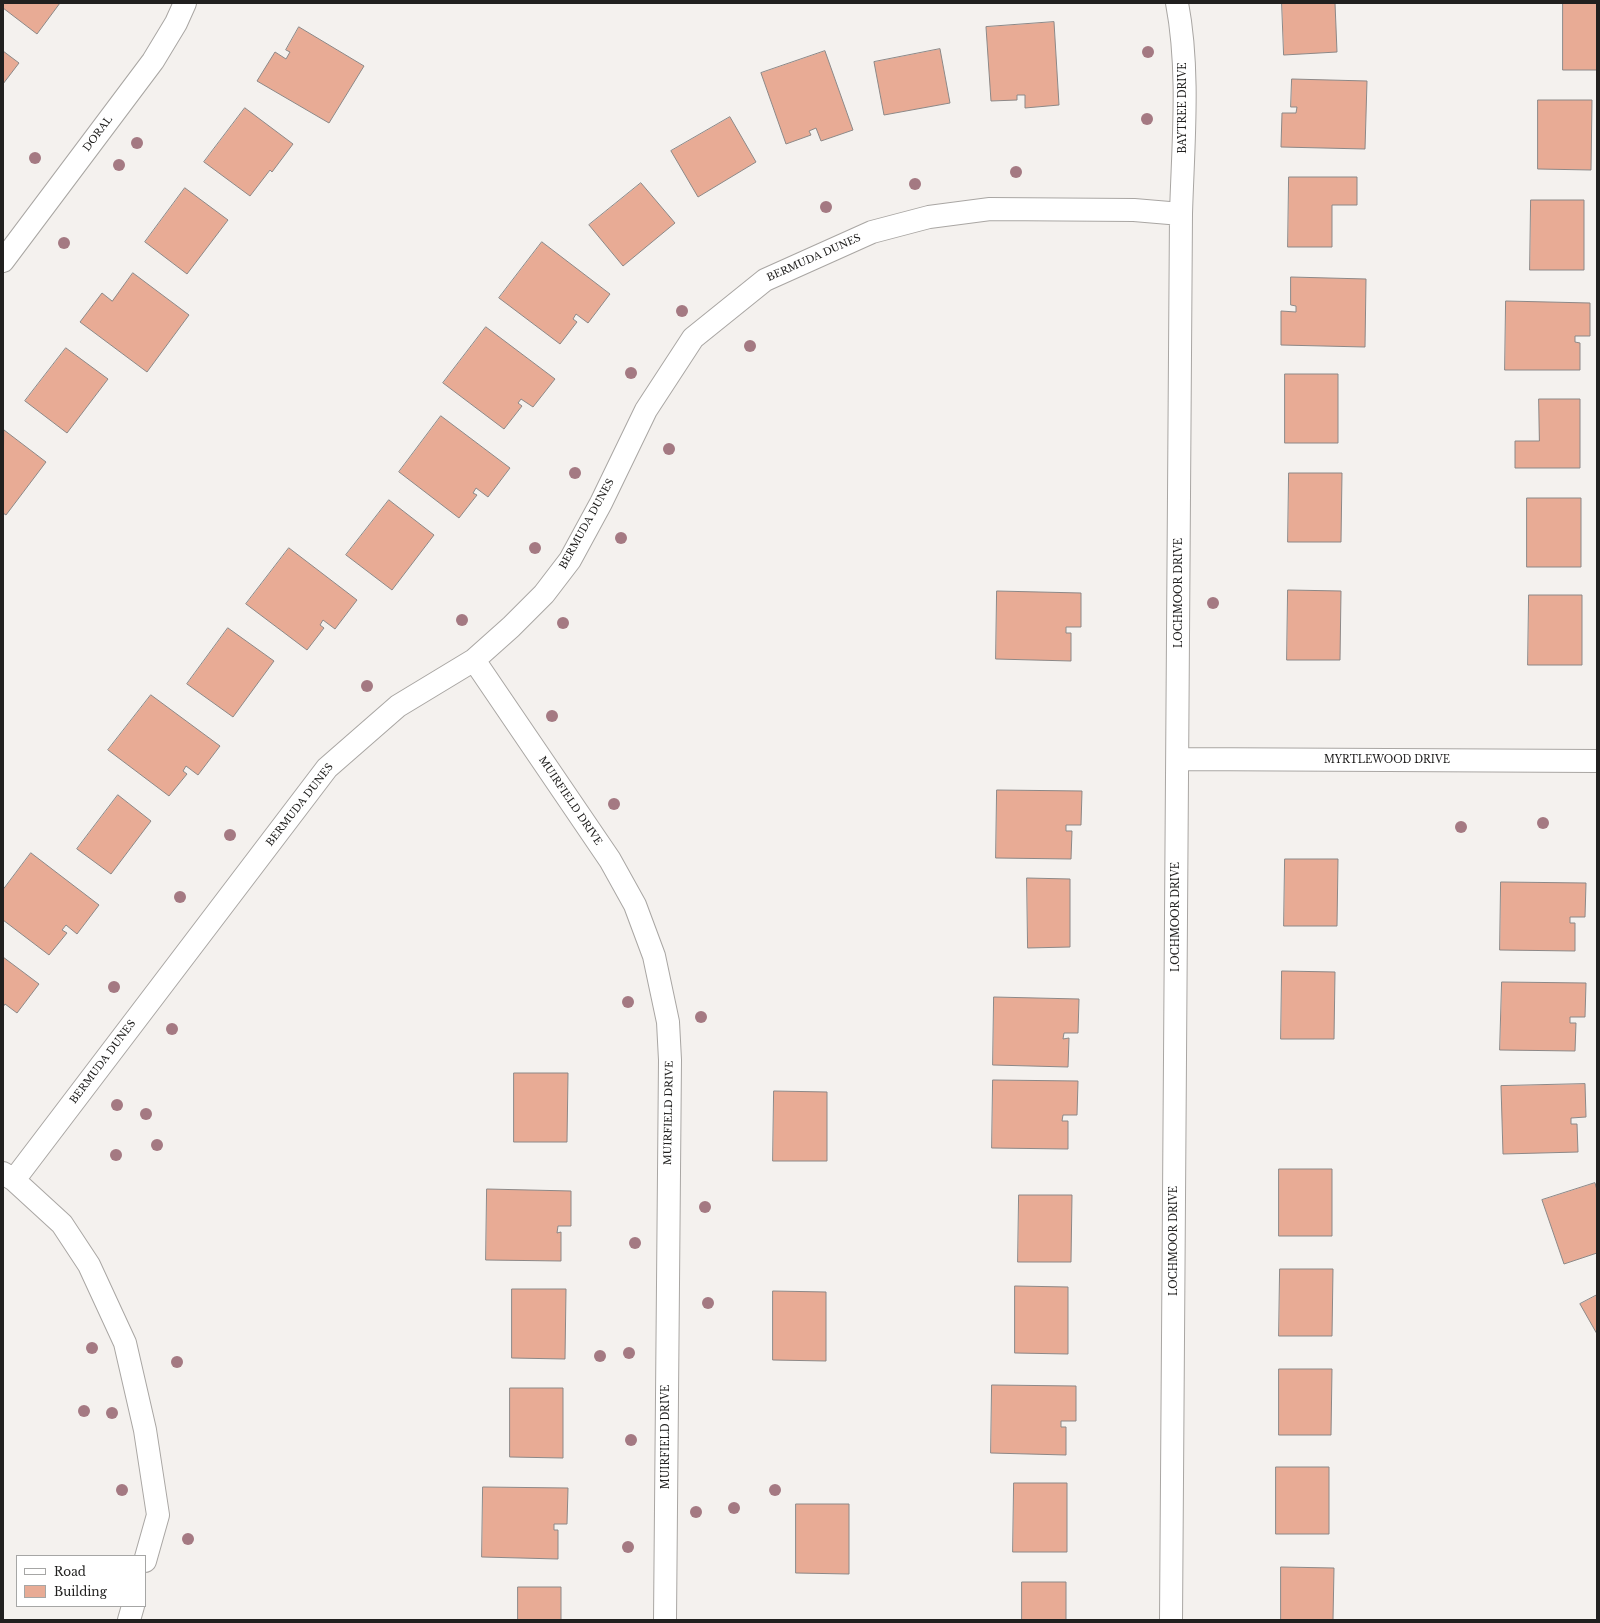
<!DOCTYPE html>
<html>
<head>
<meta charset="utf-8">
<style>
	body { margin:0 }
	#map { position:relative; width:1600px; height:1623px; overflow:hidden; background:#f4f1ee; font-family:"Libre Baskerville",serif }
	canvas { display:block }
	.frame { position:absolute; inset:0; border:4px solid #21201f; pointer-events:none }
	.legend { position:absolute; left:16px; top:1555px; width:130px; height:52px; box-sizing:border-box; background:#fff; border:1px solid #a6a6a5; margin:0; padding:5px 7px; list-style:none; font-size:12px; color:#21201f }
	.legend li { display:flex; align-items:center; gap:8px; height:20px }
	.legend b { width:20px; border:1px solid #a6a6a5 }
</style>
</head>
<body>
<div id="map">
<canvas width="1600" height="1623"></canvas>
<div class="frame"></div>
<ul class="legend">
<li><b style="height:5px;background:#fff"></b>Road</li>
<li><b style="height:11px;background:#e8ab95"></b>Building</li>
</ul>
</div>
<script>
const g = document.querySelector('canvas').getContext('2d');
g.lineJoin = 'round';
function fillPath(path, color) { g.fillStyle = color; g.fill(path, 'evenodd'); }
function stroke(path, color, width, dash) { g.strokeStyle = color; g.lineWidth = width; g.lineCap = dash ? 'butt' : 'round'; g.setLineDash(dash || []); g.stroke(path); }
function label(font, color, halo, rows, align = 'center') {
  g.font = font + ' "Libre Baskerville",serif'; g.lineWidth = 4; g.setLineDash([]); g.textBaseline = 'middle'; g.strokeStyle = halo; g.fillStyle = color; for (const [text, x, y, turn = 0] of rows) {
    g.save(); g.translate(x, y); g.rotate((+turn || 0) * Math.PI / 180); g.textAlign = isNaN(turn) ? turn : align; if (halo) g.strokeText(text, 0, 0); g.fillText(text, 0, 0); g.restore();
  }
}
const building = new Path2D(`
	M 3,3 L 60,3 L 37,34 L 3,8 Z
	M 1282,3 L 1335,3 L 1337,52 L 1284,55 Z
	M 1563,3 L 1597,3 L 1597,70 L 1563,70 Z
	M 1054,22 L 1059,105 L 1025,108 L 1025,95 L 1017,95 L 1017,100 L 991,101 L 986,27 Z
	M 299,27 L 364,66 L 329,123 L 257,81 L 275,52 L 286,59 L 290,52 L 286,50 Z
	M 940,49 L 950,103 L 884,115 L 874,62 Z
	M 3,51 L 19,63 L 3,84 Z
	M 825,51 L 853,130 L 821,141 L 816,128 L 809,131 L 811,135 L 786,144 L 761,73 Z
	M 1292,79 L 1367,81 L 1365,149 L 1281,147 L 1282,113 L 1296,113 L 1297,107 L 1291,107 Z
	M 1538,100 L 1592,100 L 1591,170 L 1538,169 Z
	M 245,108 L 293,144 L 272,172 L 270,170 L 250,196 L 204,162 Z
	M 730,117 L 756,162 L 698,197 L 671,151 Z
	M 1289,177 L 1357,177 L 1357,205 L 1332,205 L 1332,247 L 1288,247 Z
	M 641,183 L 675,223 L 623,266 L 589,225 Z
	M 185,188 L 228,220 L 187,274 L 145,242 Z
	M 1531,200 L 1584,200 L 1584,270 L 1530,270 Z
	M 542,242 L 610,294 L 588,323 L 576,314 L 573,319 L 577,322 L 560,344 L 499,298 Z
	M 133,273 L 189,315 L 147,372 L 80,322 L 102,293 L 112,301 Z
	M 1291,277 L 1366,279 L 1365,347 L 1281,345 L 1281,311 L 1296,312 L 1296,306 L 1291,305 Z
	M 1506,301 L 1590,303 L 1590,336 L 1575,336 L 1575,342 L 1580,343 L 1580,370 L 1505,370 Z
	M 486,327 L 555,379 L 533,407 L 521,399 L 518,403 L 522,406 L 504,429 L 443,383 Z
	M 66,348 L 108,379 L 67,433 L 25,401 Z
	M 1285,374 L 1338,374 L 1338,443 L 1285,443 Z
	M 1539,399 L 1580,399 L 1580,468 L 1515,468 L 1515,441 L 1539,441 Z
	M 441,416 L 510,468 L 488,497 L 476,488 L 473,493 L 477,495 L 459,518 L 399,472 Z
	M 4,430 L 46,462 L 6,515 L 3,513 Z
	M 1289,473 L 1342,473 L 1341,542 L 1288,542 Z
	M 1527,498 L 1581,498 L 1581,567 L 1527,567 Z
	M 389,500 L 434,535 L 392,590 L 346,555 Z
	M 289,548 L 357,600 L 335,629 L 323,620 L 320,625 L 324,628 L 307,650 L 246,604 Z
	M 1288,590 L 1341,591 L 1340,660 L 1287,660 Z
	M 997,591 L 1081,593 L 1081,627 L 1066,627 L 1066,633 L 1071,633 L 1071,661 L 996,659 Z
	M 1529,595 L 1582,595 L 1582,665 L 1528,665 Z
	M 228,628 L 274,661 L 233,717 L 187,684 Z
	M 151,695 L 220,746 L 198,775 L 186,766 L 183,771 L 187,774 L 169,796 L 108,750 Z
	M 997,790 L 1082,791 L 1081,825 L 1066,825 L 1066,831 L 1072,831 L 1071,859 L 996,858 Z
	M 118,795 L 151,821 L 111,874 L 77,849 Z
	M 31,853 L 99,905 L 77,934 L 66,925 L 62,930 L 67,933 L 49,955 L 3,920 L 3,890 Z
	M 1285,859 L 1338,859 L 1337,926 L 1284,926 Z
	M 1027,878 L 1070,879 L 1070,947 L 1028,948 Z
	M 1501,882 L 1586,883 L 1585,917 L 1570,917 L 1570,923 L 1575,923 L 1575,951 L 1500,950 Z
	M 3,957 L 39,984 L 17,1013 L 5,1004 L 3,1007 Z
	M 1282,971 L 1335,972 L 1334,1039 L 1281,1039 Z
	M 1502,982 L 1586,983 L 1585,1017 L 1570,1017 L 1570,1023 L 1576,1023 L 1575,1051 L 1500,1050 Z
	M 994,997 L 1079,999 L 1078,1033 L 1064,1033 L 1063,1039 L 1069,1038 L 1068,1067 L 993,1065 Z
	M 514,1073 L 568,1073 L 567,1142 L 514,1142 Z
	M 993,1080 L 1078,1081 L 1077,1115 L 1063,1115 L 1062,1121 L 1068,1121 L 1068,1149 L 992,1148 Z
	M 1585,1084 L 1586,1117 L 1571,1118 L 1571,1124 L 1577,1124 L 1578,1152 L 1503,1154 L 1501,1086 Z
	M 774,1091 L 827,1092 L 827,1161 L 773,1161 Z
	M 1279,1169 L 1332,1169 L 1332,1236 L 1279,1236 Z
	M 1595,1183 L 1597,1190 L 1597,1253 L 1564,1264 L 1542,1200 Z
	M 487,1189 L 571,1191 L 571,1226 L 558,1226 L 557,1233 L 561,1232 L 561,1261 L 486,1260 Z
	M 1019,1195 L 1072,1195 L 1071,1262 L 1018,1262 Z
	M 1280,1269 L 1333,1269 L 1332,1336 L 1279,1336 Z
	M 1015,1286 L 1068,1287 L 1068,1354 L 1015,1353 Z
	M 512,1289 L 566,1289 L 565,1359 L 512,1358 Z
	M 773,1291 L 826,1292 L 826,1361 L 773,1360 Z
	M 1597,1295 L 1597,1334 L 1580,1304 Z
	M 1279,1369 L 1332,1369 L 1331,1435 L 1279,1435 Z
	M 992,1385 L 1076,1386 L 1076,1421 L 1061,1421 L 1061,1427 L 1066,1427 L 1066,1455 L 991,1453 Z
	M 510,1388 L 563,1388 L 563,1458 L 510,1457 Z
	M 1276,1467 L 1329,1467 L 1329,1534 L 1276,1534 Z
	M 1014,1483 L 1067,1483 L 1067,1552 L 1013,1552 Z
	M 483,1487 L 568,1488 L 567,1524 L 554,1524 L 554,1530 L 558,1530 L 558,1559 L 482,1557 Z
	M 796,1504 L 849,1504 L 849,1574 L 796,1573 Z
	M 1281,1567 L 1334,1568 L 1333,1620 L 1281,1620 Z
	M 1022,1582 L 1066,1582 L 1066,1620 L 1022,1620 Z
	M 518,1587 L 561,1587 L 561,1620 L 518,1620 Z`);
const minor = new Path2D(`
	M 3,261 L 153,61 L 176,23 L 185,3
	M 474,660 L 610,860 L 635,905 L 654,956 L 668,1022 L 670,1060 L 665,1620
	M 1178,759 L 1597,761
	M 3,1173 L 14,1180 L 62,1224 L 89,1265 L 125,1343 L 145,1430 L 158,1515 L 145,1561
	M 14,1180 L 327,768 L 398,706 L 474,660 L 511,627 L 544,594 L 570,560 L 601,503 L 646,410 L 693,338 L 765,280 L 872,232 L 929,217 L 990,209 L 1134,210 L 1181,214
	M 129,1620 L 133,1606
	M 1171,1620 L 1181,214 C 1183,144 1190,71 1177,3`);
const trees = [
	[1148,52],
	[1147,119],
	[137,143],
	[35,158],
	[119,165],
	[1016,172],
	[915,184],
	[826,207],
	[64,243],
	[682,311],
	[750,346],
	[631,373],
	[669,449],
	[575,473],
	[621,538],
	[535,548],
	[1213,603],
	[462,620],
	[563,623],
	[367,686],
	[552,716],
	[614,804],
	[1543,823],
	[1461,827],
	[230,835],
	[180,897],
	[114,987],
	[628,1002],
	[701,1017],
	[172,1029],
	[117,1105],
	[146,1114],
	[157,1145],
	[116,1155],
	[705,1207],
	[635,1243],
	[708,1303],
	[92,1348],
	[629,1353],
	[600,1356],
	[177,1362],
	[84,1411],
	[112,1413],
	[631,1440],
	[122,1490],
	[775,1490],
	[734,1508],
	[696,1512],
	[188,1539],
	[628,1547]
];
const streetNames = [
	["BAYTREE DRIVE",1183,108,-90],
	["DORAL",98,134,-53],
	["BERMUDA DUNES",814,258,-24],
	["BERMUDA DUNES",587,524,-61],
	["LOCHMOOR DRIVE",1179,593,-90],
	["MYRTLEWOOD DRIVE",1387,760],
	["MUIRFIELD DRIVE",570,801,56],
	["BERMUDA DUNES",300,805,-52],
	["LOCHMOOR DRIVE",1176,917,-90],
	["BERMUDA DUNES",103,1062,-53],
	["MUIRFIELD DRIVE",669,1113,-89],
	["LOCHMOOR DRIVE",1174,1241,-90],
	["MUIRFIELD DRIVE",666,1437,-90]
];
fillPath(building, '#e8ab95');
stroke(building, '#8c8887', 1);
stroke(minor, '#a9a6a3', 24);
stroke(minor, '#fff', 22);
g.fillStyle = '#a47982';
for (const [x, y] of trees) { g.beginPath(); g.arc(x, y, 6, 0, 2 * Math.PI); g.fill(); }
label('10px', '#21201f', '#fff', streetNames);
</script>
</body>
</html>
